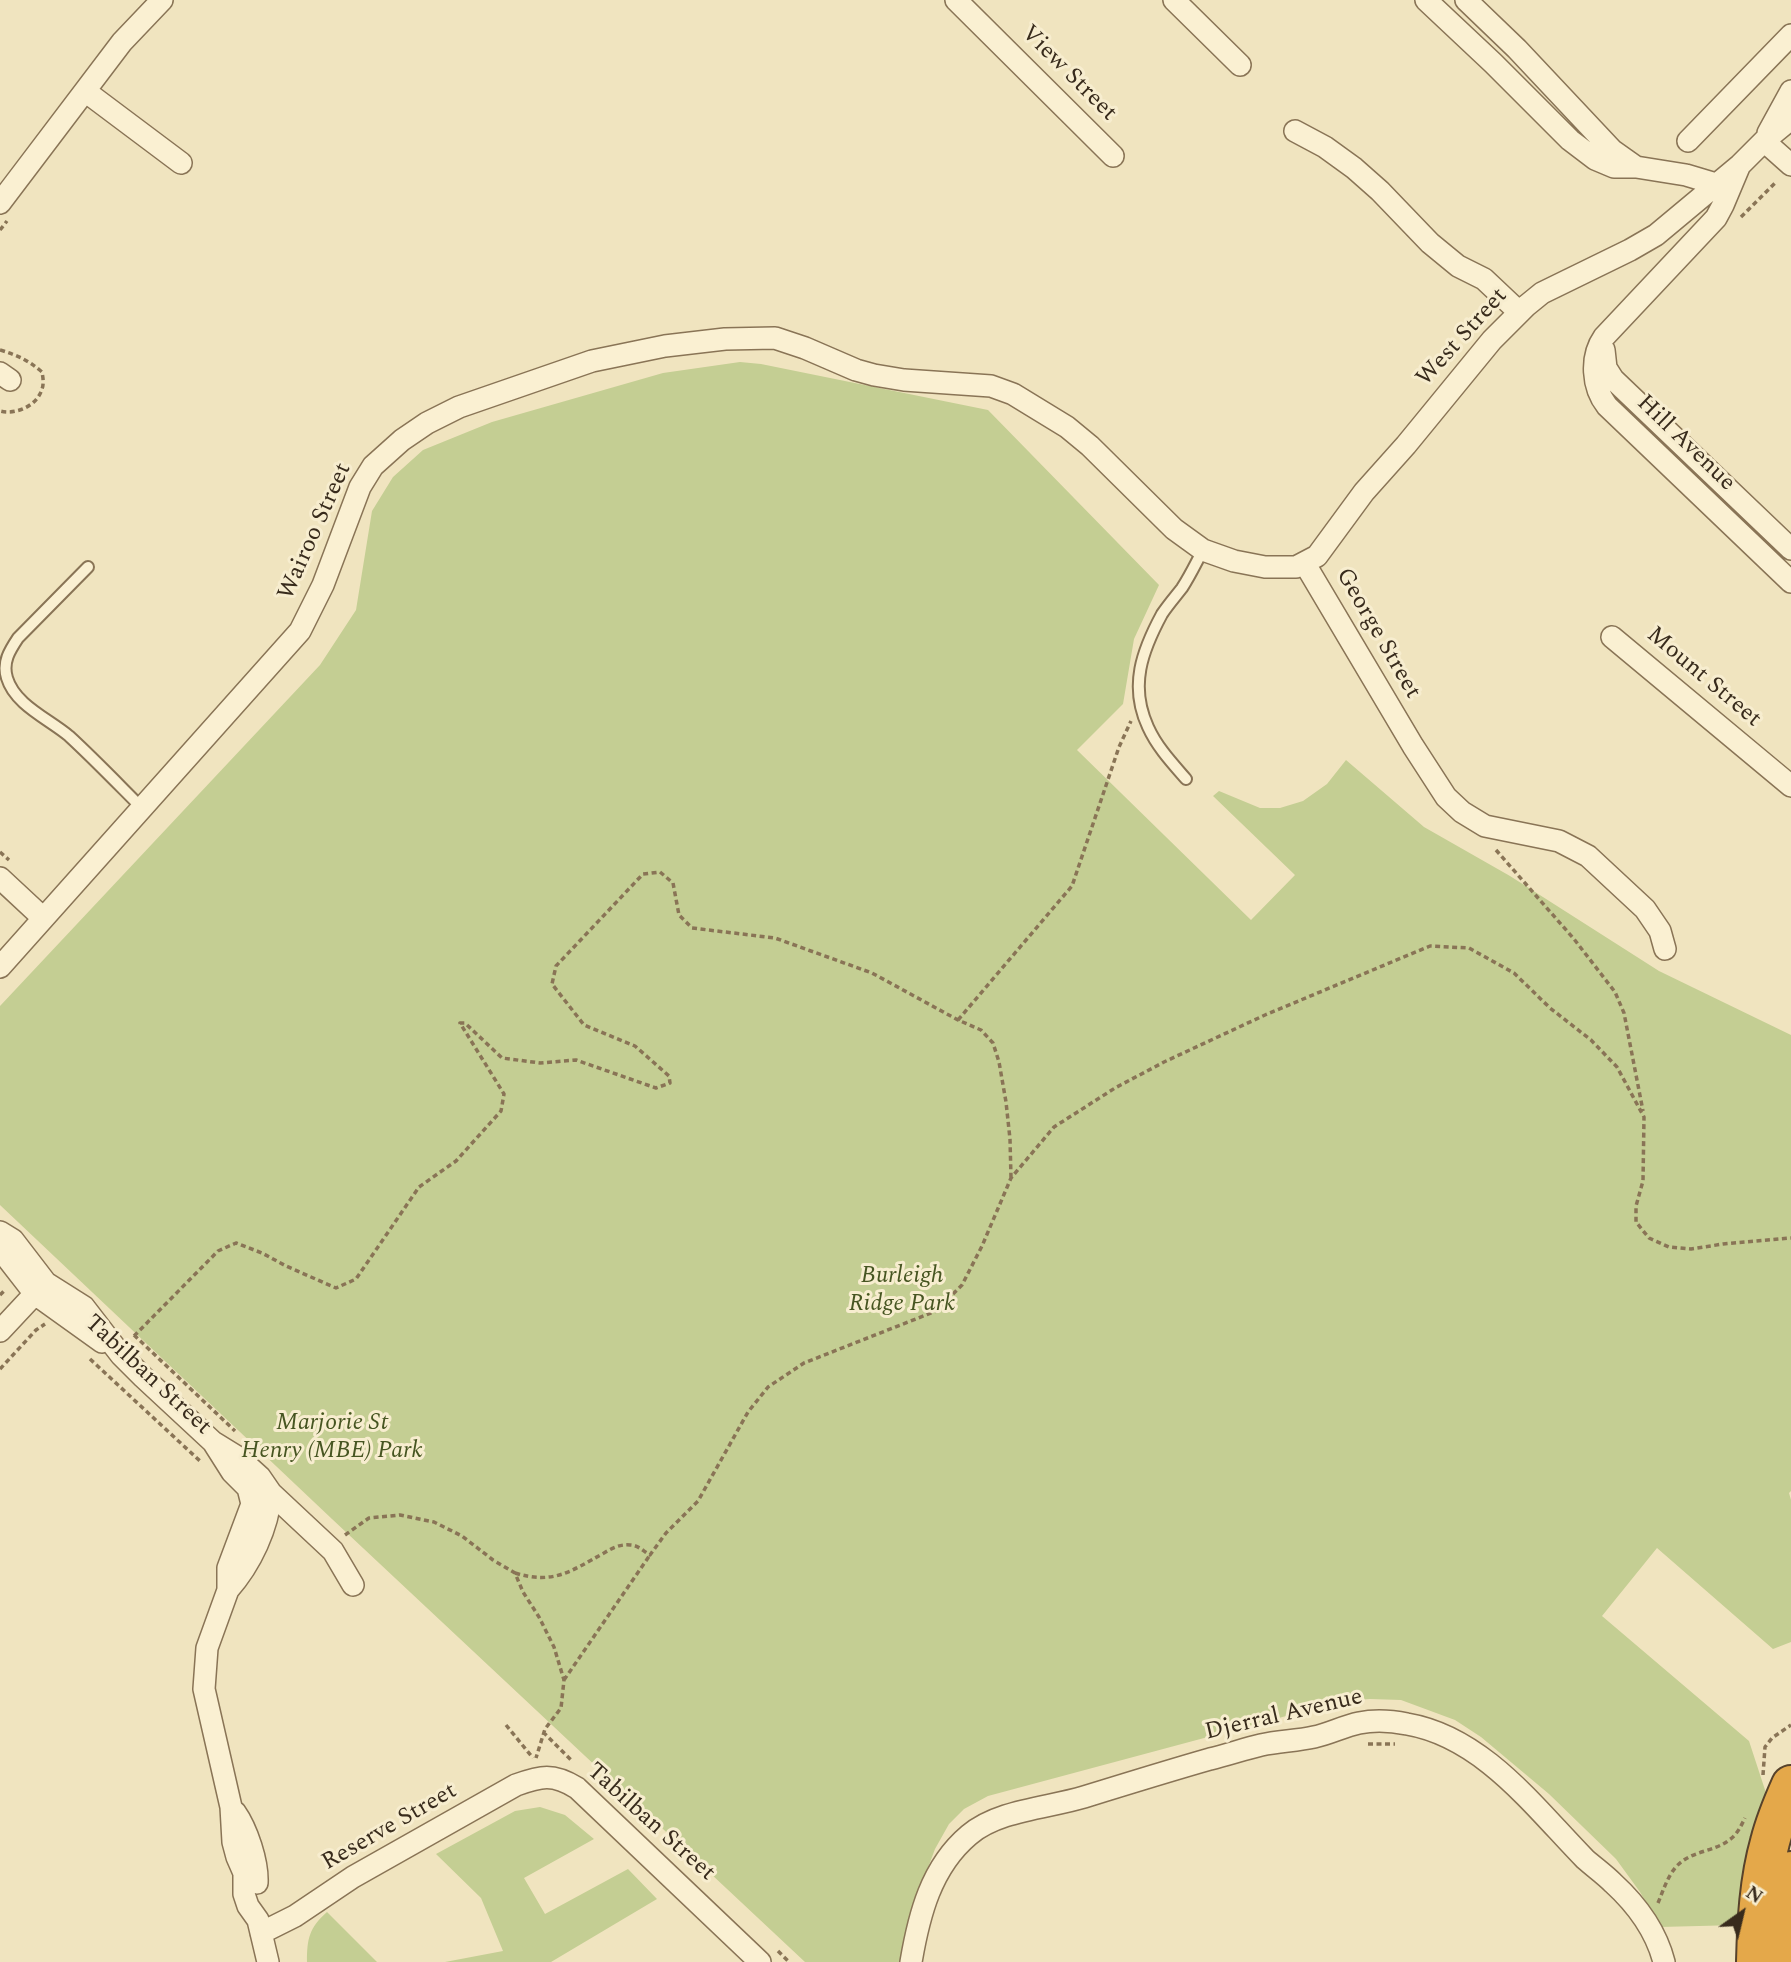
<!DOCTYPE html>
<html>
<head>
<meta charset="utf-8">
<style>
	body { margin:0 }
	#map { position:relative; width:1791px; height:1962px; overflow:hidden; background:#f0e4bf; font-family:Spectral,serif }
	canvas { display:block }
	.north { position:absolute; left:1707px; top:1878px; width:70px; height:70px; -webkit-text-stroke:5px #f7edcf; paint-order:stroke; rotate:34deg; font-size:19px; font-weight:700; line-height:28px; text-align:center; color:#382b1c }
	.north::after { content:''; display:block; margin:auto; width:24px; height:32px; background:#382b1c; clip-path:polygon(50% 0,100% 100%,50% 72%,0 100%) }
</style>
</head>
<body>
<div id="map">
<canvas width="1791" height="1962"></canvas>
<div class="north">N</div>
</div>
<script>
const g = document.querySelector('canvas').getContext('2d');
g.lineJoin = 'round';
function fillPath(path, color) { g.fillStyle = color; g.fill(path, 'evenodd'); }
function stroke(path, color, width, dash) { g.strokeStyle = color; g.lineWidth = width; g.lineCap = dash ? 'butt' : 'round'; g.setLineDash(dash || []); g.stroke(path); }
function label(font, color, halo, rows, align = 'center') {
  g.font = font + ' Spectral,serif'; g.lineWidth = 6; g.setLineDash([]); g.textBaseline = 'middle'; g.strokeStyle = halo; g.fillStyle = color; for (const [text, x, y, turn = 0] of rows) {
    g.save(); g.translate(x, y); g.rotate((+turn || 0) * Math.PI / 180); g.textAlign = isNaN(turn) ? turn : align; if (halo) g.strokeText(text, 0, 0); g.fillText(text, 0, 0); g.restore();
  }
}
const green = new Path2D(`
	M 740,362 L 761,364 L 988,410 L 1159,585 L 1134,639 L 1123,704 L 1077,750 L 1251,920 L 1295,875 L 1213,796 L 1219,791 L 1260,808 L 1280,808 L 1303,801 L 1327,784 L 1346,760 L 1424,827 L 1510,876 L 1659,971 L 1791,1035 L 1791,1491 L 1789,1493 L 1791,1500 L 1791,1642 L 1773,1649 L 1657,1548 L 1602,1616 L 1749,1741 L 1766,1793 L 1752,1834 L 1742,1878 L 1738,1925 L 1660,1927 L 1640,1892 L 1616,1859 L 1549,1794 L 1481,1737 L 1455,1720 L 1401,1700 L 1370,1699 L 1342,1701 L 988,1796 L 964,1809 L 949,1824 L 935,1849 L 916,1900 L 902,1962 L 805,1962 L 332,1519 L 0,1205 L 0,1006 L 320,665 L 356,610 L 372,511 L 393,477 L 423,450 L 492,422 L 663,373 Z
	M 540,1807 L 565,1815 L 594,1839 L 524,1878 L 545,1914 L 628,1869 L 657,1899 L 551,1962 L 445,1962 L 503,1951 L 481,1898 L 436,1854 L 515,1811 Z
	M 327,1912 L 377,1962 L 307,1962 C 307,1939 309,1928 327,1912 Z`);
const path = new Path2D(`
	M 1741,217 L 1777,181
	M 0,230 L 7,221
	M 0,350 C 17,355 28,360 42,372 C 43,377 44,384 42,389 C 37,406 16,415 0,411
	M 1496,850 L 1574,939 L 1615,992 L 1624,1013 L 1643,1111
	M 0,852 L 9,860
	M 958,1020 L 1072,886 L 1119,747 L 1131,721
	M 0,1295 L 6,1289
	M 134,1335 L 235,1431
	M 134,1336 L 218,1251 L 236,1243 L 262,1253 L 286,1266 L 336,1288 L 356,1279 L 419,1187 L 456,1161 L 501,1111 L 504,1094 L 460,1023 L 465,1023 L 502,1058 L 540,1063 L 576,1060 L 656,1088 L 670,1083 L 669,1076 L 635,1046 L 584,1025 L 552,984 L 556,966 L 643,874 L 660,872 L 673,883 L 679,915 L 692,928 L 775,938 L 872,973 L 958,1020 L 981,1030 L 993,1043 L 999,1062 L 1006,1102 L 1010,1139 L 1011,1178
	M 90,1359 L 200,1461
	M 0,1369 L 36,1330 L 45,1324
	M 345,1535 L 369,1518 L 400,1515 L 434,1522 L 462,1536 L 493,1560 L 515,1573 L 523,1592 L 539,1617 L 554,1647 L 564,1680 L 561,1708 L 545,1729 L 536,1758
	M 515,1573 C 554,1585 571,1571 604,1553 C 612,1548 620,1544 630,1545 C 638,1545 643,1551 650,1555 L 666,1533 L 698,1501 L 748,1412 L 768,1387 L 804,1363 L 936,1311 L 962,1285 L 982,1246 L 1011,1178 L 1054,1127 L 1115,1088 L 1164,1062 L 1265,1015 L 1430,946 L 1469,948 L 1514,973 L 1550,1008 L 1591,1040 L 1617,1067 L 1644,1117 L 1643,1181 L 1636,1206 L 1636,1222 L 1649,1238 L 1669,1247 L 1691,1249 L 1723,1244 L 1791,1238
	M 564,1680 L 650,1555
	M 506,1725 L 533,1758
	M 543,1732 L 572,1761
	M 1368,1744 L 1395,1744
	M 1763,1775 L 1765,1747 L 1772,1738 L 1791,1725
	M 1658,1903 C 1663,1891 1667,1878 1675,1868 C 1690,1850 1715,1852 1729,1840 C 1737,1835 1741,1826 1745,1818
	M 778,1951 L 789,1962`);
const lane = new Path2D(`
	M 88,567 L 18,638 C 10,650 2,662 7,678 C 15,705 49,719 69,736 C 94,759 118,784 142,808
	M 1186,779 C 1172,763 1157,747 1148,727 C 1129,686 1142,651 1162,614 C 1168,605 1175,597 1182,588 C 1190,576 1196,563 1203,550`);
const street = new Path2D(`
	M 956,0 L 1113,156
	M 1174,0 L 1240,65
	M 1426,0 L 1493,63 L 1570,140 L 1595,159 L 1614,167 L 1636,167 L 1686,175 L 1716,184
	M 1466,0 L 1517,49 L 1612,150 L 1636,167
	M 85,91 L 181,163
	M 1295,131 L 1325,147 L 1354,168 L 1380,191 L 1430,243 L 1458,266 L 1484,279 L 1519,312
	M 1768,133 L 1791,91
	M 1688,141 L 1791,35
	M 1764,141 L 1791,165
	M 1739,167 L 1723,205 L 1716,218 L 1604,337 C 1590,357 1592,387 1607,406 L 1791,582
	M 0,203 L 122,42 L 162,0
	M 1604,350 L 1606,368 L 1613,379 L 1791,549
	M 0,373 L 10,380
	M 1305,564 L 1413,746 L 1446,797 L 1462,812 L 1485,826 L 1559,841 L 1588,856 L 1645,909 L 1660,931 L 1665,949
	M 1612,637 L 1791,786
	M 0,878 L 43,918
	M 0,967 L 300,631 L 323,585 L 360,487 L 373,466 L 402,440 L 427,423 L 459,407 L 592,361 L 665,346 L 725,339 L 775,338 L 805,348 L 856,370 L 874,375 L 904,380 L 991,386 L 1013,394 L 1067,427 L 1090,446 L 1174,529 L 1203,550 L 1234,561 L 1265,567 L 1296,567 L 1317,556 L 1364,492 L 1406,445 L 1492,340 L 1526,306 L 1542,293 L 1630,250 L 1656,235 L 1740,165 L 1764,141 L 1791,119
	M 0,1232 L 13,1240 L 46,1283 L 84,1307 L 121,1355 L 143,1377 L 213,1442 L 239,1458 L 260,1477 L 271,1493 L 333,1551 L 353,1585
	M 0,1249 L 35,1294 L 102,1342
	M 0,1331 L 44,1284
	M 213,1442 L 232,1472 L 248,1488 L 252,1504 L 228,1568 L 228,1590 L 207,1648 L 204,1689 L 231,1807 L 233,1842 L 237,1857 L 244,1873 L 244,1894 L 248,1906 L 258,1920 L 268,1962
	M 228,1590 C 251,1564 268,1528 271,1493
	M 235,1812 C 247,1829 258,1862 257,1883
	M 261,1933 L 295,1916 L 353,1877 L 516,1785 C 541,1776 553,1773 577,1788 L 760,1962
	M 911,1962 C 919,1915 931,1867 969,1835 C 998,1810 1048,1808 1084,1797 C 1126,1784 1168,1771 1210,1759 C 1227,1755 1244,1749 1261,1745 C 1279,1741 1296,1741 1314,1737 C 1329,1734 1344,1726 1359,1723 C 1374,1720 1392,1721 1407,1724 C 1483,1737 1534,1807 1585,1859 C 1594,1867 1604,1874 1613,1883 C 1636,1904 1656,1931 1664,1962`);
const highway = new Path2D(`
	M 1756,1962 C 1757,1921 1759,1881 1770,1842 C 1775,1822 1783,1803 1791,1785
	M 1784,1962 L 1786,1903 L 1791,1871`);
const streetNames = [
	["View Street",1068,74,45],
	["West Street",1463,338,-48],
	["Hill Avenue",1685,444,44],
	["Wairoo Street",316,532,-66],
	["George Street",1377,634,60],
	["Mount Street",1703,678,40],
	["Tabilban Street",147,1376,43],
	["Djerral Avenue",1284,1716,-13],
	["Tabilban Street",650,1823,42],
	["Reserve Street",390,1828,-30]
];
const parkNames = [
	["Burleigh",902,1277],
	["Ridge Park",902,1305],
	["Marjorie St",332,1424],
	["Henry (MBE) Park",332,1452]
];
fillPath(green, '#c4ce93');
stroke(lane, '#897456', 14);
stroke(street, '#897456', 24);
stroke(highway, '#57422b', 42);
stroke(path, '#897456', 3.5, [5, 3.5]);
stroke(lane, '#faf0d2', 10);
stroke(street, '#faf0d2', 21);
stroke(highway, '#e4a84a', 38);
label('24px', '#382b1c', '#f7edcf', streetNames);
label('italic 24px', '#465521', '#f7edcf', parkNames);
</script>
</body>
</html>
